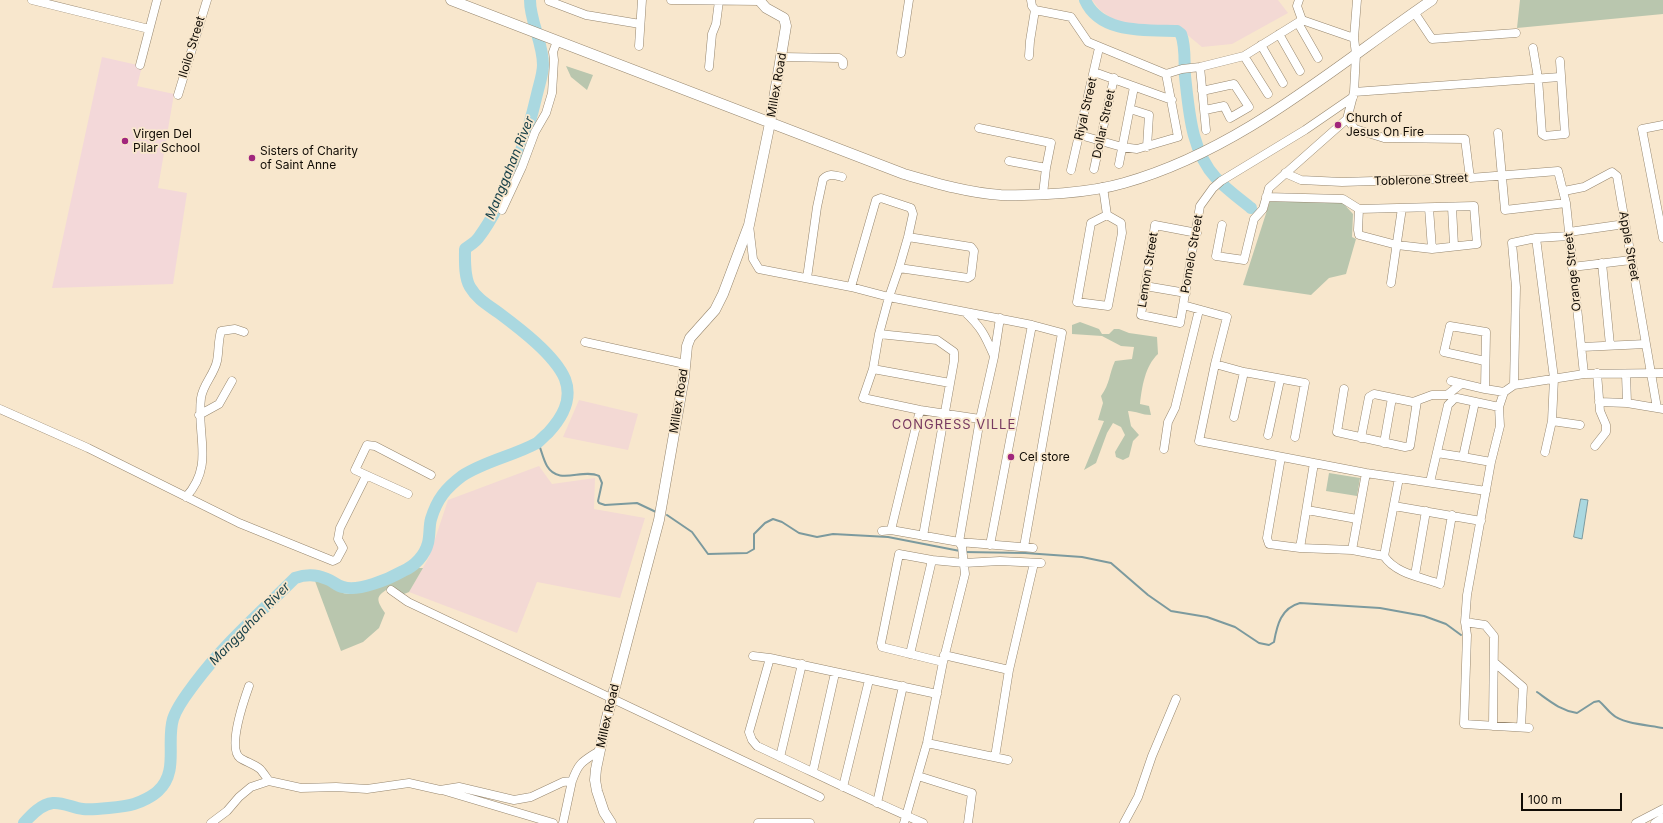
<!DOCTYPE html>
<html>
<head>
<meta charset="utf-8">
<style>
	body { margin:0 }
	#map { position:relative; width:1663px; height:823px; overflow:hidden; background:#f8e7cd; font-family:Inter,sans-serif }
	canvas { display:block }
	.scale { position:absolute; left:1521px; top:793px; width:101px; height:18px; box-sizing:border-box; border:2px solid #100b04; border-top:0; padding-left:5px; font-size:12px; line-height:14px; white-space:nowrap; color:#100b04; -webkit-text-stroke:3px #f8e7cd; paint-order:stroke }
</style>
</head>
<body>
<div id="map">
<canvas width="1663" height="823"></canvas>
<div class="scale">100 m</div>
</div>
<script>
const g = document.querySelector('canvas').getContext('2d');
g.lineJoin = 'round';
function fillPath(path, color) { g.fillStyle = color; g.fill(path, 'evenodd'); }
function stroke(path, color, width, dash) { g.strokeStyle = color; g.lineWidth = width; g.lineCap = dash ? 'butt' : 'round'; g.setLineDash(dash || []); g.stroke(path); }
function label(font, color, halo, rows, align = 'center') {
  g.font = font + ' Inter,sans-serif'; g.lineWidth = 3.5; g.setLineDash([]); g.textBaseline = 'middle'; g.strokeStyle = halo; g.fillStyle = color; for (const [text, x, y, turn = 0] of rows) {
    g.save(); g.translate(x, y); g.rotate((+turn || 0) * Math.PI / 180); g.textAlign = isNaN(turn) ? turn : align; if (halo) g.strokeText(text, 0, 0); g.fillText(text, 0, 0); g.restore();
  }
}
const industrial = new Path2D(`
	M 1092,0 L 1278,0 L 1288,13 L 1232,44 L 1202,47 L 1179,28 L 1118,23 L 1100,10 Z
	M 579,400 L 638,414 L 628,450 L 563,437 Z
	M 539,466 L 552,484 L 595,478 L 594,509 L 645,518 L 620,598 L 537,582 L 517,633 L 409,592 L 429,557 L 448,500 Z`);
const education = new Path2D(`
	M 102,57 L 142,66 L 137,86 L 174,94 L 158,188 L 187,193 L 173,284 L 52,288 Z`);
const green = new Path2D(`
	M 1520,0 L 1663,0 L 1663,14 L 1517,28 Z
	M 566,66 L 593,75 L 587,90 L 571,77 Z
	M 1271,198 L 1342,202 L 1353,214 L 1352,237 L 1356,239 L 1346,274 L 1329,278 L 1311,295 L 1243,285 Z
	M 1080,322 L 1099,329 L 1102,334 L 1109,334 L 1114,329 L 1119,329 L 1129,333 L 1157,337 L 1158,354 C 1145,366 1142,387 1140,404 L 1149,406 L 1151,415 C 1142,415 1136,411 1128,411 L 1131,426 L 1139,435 L 1133,441 L 1129,457 L 1123,460 L 1116,457 L 1115,452 L 1125,435 L 1121,427 L 1113,423 L 1107,433 L 1096,463 L 1084,470 L 1104,421 L 1098,420 L 1103,403 L 1101,396 C 1110,384 1109,374 1115,361 L 1132,359 L 1134,347 L 1121,346 L 1102,336 L 1072,334 L 1072,325 Z
	M 1329,473 L 1360,478 L 1357,496 L 1326,491 Z
	M 417,568 L 423,568 L 409,592 L 399,596 L 391,587 C 376,596 375,598 385,613 L 379,628 L 363,642 L 341,651 L 315,581 C 328,581 339,593 347,594 C 359,595 406,575 417,568 Z`);
const water = new Path2D(`
	M 1581,499 L 1588,500 L 1582,539 L 1574,537 Z`);
const stream = new Path2D(`
	M 538,442 C 541,449 543,459 547,466 C 559,486 582,468 599,476 L 602,483 L 598,501 L 599,503 L 605,505 L 637,503 L 656,512
	M 667,515 L 692,532 L 708,554 L 747,553 L 754,549 L 754,534 L 765,523 L 773,519 L 782,522 L 799,533 L 817,537 L 833,534 L 888,537 L 960,551
	M 964,552 L 1025,553 L 1082,557 L 1111,563 L 1148,595 L 1171,611 L 1207,617 L 1235,627 L 1259,643 L 1269,645 L 1274,642 C 1277,625 1281,608 1300,603 L 1380,608 L 1424,616 L 1446,624 L 1461,635
	M 1537,692 C 1551,702 1560,710 1577,713 L 1594,702 L 1599,701 C 1604,705 1607,710 1612,714 C 1622,724 1649,725 1663,728`);
const river = new Path2D(`
	M 1085,0 C 1100,34 1146,30 1177,31 L 1181,34 C 1186,47 1184,62 1185,76 C 1189,111 1191,151 1216,178 C 1226,189 1240,199 1251,208
	M 24,823 C 31,815 41,804 53,803 C 63,802 73,808 83,809 C 93,810 124,807 134,804 C 141,802 153,796 158,791 C 179,772 166,743 173,719 C 177,706 187,694 195,683 C 224,644 261,612 295,578 C 306,574 316,574 327,579 C 333,581 337,586 343,587 C 358,592 389,579 403,571 C 415,566 425,555 428,543 C 430,535 429,526 431,519 C 437,499 446,488 462,476 C 485,461 513,456 537,443 C 541,440 544,436 548,433 C 562,418 573,400 565,379 C 555,355 519,328 499,313 C 488,305 477,299 470,287 C 464,277 465,260 465,249 C 470,245 476,242 479,237 C 506,201 527,138 537,94 C 539,85 543,74 543,65 C 543,42 530,22 530,0`);
const minor = new Path2D(`
	M 32,0 L 149,29
	M 671,0 L 759,1
	M 1031,0 L 1032,6 L 1035,10 L 1071,17 L 1088,42 L 1166,74
	M 1299,0 L 1297,6 L 1302,20
	M 549,1 L 586,15 L 640,24
	M 1414,12 L 1432,39 L 1516,33
	M 1302,20 L 1354,38
	M 1298,23 L 1318,58
	M 1279,34 L 1300,71
	M 1261,45 L 1283,83
	M 639,46 L 642,0
	M 1533,48 L 1538,78 L 1542,134 L 1545,136 L 1565,134 L 1560,61
	M 901,53 L 909,0
	M 1029,56 L 1030,41 L 1035,10
	M 1244,56 L 1268,94
	M 782,57 L 839,58 L 843,61 L 843,65
	M 140,65 L 157,0
	M 709,67 L 712,34 L 716,24 L 719,1
	M 1200,67 L 1206,130
	M 1094,72 L 1172,100
	M 1166,74 L 1182,69 L 1200,67 L 1244,56 L 1302,20
	M 1202,91 L 1234,84 L 1249,107 L 1230,118 L 1224,106 L 1205,110
	M 1354,92 L 1560,77
	M 178,95 L 207,0
	M 1130,109 L 1149,115 L 1147,147
	M 1347,119 L 1355,129 L 1384,138 L 1465,139 L 1470,178
	M 1347,119 L 1354,92 L 1356,54 L 1354,38 L 1357,0
	M 1663,125 L 1642,129 L 1663,238
	M 979,128 L 1051,143 L 1046,168 L 1043,194
	M 1498,133 L 1505,210 L 1566,203
	M 1080,135 L 1122,147 L 1137,149 L 1178,137 L 1166,74
	M 1009,161 L 1046,168
	M 1119,164 L 1134,87
	M 1094,169 L 1114,78
	M 1071,170 L 1099,48
	M 1285,173 L 1301,180 L 1342,182 L 1470,178 L 1558,171 L 1566,203 L 1584,374
	M 1103,187 L 1107,215 L 1121,223 L 1122,233 L 1108,306 L 1077,302 L 1091,223 L 1107,215
	M 1564,191 L 1584,187 L 1612,172 L 1617,176 L 1657,408
	M 1266,197 L 1343,199 L 1359,209 L 1358,230 L 1359,235 L 1397,245 L 1432,249 L 1477,244 L 1474,206 L 1359,209
	M 1452,207 L 1454,246
	M 1429,208 L 1432,249
	M 502,210 L 522,167 L 535,132 L 546,113 L 552,93 L 554,60 L 553,52 L 557,41
	M 749,225 L 753,259 L 759,269 L 851,287 L 889,297 L 1032,325 L 1062,333 L 1024,547
	M 1222,225 L 1216,256 L 1244,260 L 1254,219 L 1263,209 L 1269,188 L 1347,119
	M 1569,232 L 1625,224
	M 1197,233 L 1155,225 L 1141,315 L 1180,323 L 1200,206 L 1213,188 L 1221,181 L 1305,130 L 1353,97
	M 1536,238 L 1554,378 L 1552,421 L 1545,452
	M 1602,263 L 1610,345
	M 1572,267 L 1631,260
	M 899,268 L 968,278 L 971,276 L 974,251 L 971,247 L 908,237
	M 807,278 L 817,207 L 823,179 C 829,173 834,175 842,177
	M 1391,283 L 1402,208
	M 1145,286 L 1186,293
	M 851,287 L 876,200 L 881,198 L 911,208 L 913,214 L 908,237 L 899,268 L 889,297 L 879,334 L 873,369 L 863,398 L 920,410 L 980,419
	M 1183,305 L 1227,317 L 1215,364 L 1199,441 L 1366,473 L 1486,491
	M 965,312 C 981,327 985,335 994,356
	M 879,334 L 937,340 L 954,352 L 954,361 L 923,536
	M 585,342 L 685,364
	M 1582,347 L 1646,344
	M 1215,364 L 1244,372 L 1305,383 L 1295,437
	M 873,369 L 950,383
	M 1626,374 L 1627,403
	M 1451,381 L 1485,389 L 1504,392 L 1514,385 L 1584,374 L 1663,373
	M 1514,385 L 1516,287 L 1512,243 L 1536,238 L 1569,236
	M 1344,389 L 1337,432 L 1405,447 L 1410,446 L 1417,401
	M 1485,389 L 1486,332 L 1450,326 L 1444,352 L 1485,361
	M 1504,392 L 1499,407 L 1500,426 L 1491,462 L 1467,595 L 1465,622 L 1467,635 L 1464,724 L 1529,728
	M 1475,402 L 1463,457 L 1491,462
	M 1599,402 L 1627,403 L 1663,409
	M 0,409 L 88,448 L 239,523 L 333,561 L 337,559 L 343,548 L 338,539 L 340,528 L 366,476
	M 199,415 L 219,404 L 232,381
	M 1234,417 L 1244,372
	M 1552,421 L 1580,425
	M 1268,435 L 1280,380
	M 1361,438 L 1369,397 L 1374,394 L 1413,402 L 1432,395 L 1447,395 L 1461,384
	M 1384,443 L 1392,398
	M 1595,446 L 1606,432 L 1606,425 L 1600,411 L 1597,373
	M 1164,449 L 1168,422 L 1175,408 L 1199,310
	M 1437,453 L 1463,457
	M 1281,457 L 1267,538 L 1269,544 L 1300,548 L 1352,550 L 1384,556
	M 1399,478 L 1384,556 C 1396,574 1421,577 1440,584 L 1452,515
	M 1430,482 L 1448,405 L 1454,399 L 1457,398 L 1499,407
	M 408,494 L 355,470 L 367,445 L 375,446 L 431,475
	M 186,497 C 215,465 196,435 201,398 C 203,384 214,375 217,361 C 219,351 218,341 221,331 L 235,329 L 244,332
	M 1394,506 L 1481,521
	M 1307,510 L 1357,519
	M 891,530 L 920,410
	M 882,531 L 891,530 L 959,542 L 1033,548
	M 990,545 L 1032,325
	M 1300,548 L 1314,463
	M 1352,550 L 1366,473
	M 1415,575 L 1426,511
	M 391,590 L 408,602 L 820,797
	M 1465,622 L 1485,625 L 1494,636 L 1493,726
	M 910,654 L 932,560
	M 944,655 L 1009,670
	M 753,656 L 770,658 L 937,694
	M 770,658 L 749,732 L 752,740 L 757,746 C 813,772 867,799 923,823
	M 943,662 L 882,647 L 881,643 L 899,554 L 932,560 L 964,563 L 1000,561 L 1041,563
	M 1495,663 L 1523,687 L 1521,727
	M 249,686 C 244,700 227,748 240,758 C 246,762 254,764 260,769 C 263,772 266,777 269,781
	M 927,743 L 1008,760
	M 780,757 L 802,664
	M 995,757 L 1009,670 L 1034,563
	M 813,771 L 835,673
	M 918,776 L 972,793 L 968,823
	M 572,781 C 579,762 582,762 599,751
	M 843,787 L 869,680
	M 442,790 L 553,823
	M 877,803 L 903,686
	M 211,823 L 227,811 L 239,797 L 251,787 L 269,781 L 301,788 L 336,787 L 367,789 L 409,783 L 440,790 L 459,787 L 514,800 L 531,797 L 563,782 L 572,781 L 563,823
	M 758,823 L 810,823
	M 904,823 L 927,743 L 943,662 L 965,574 L 962,547 L 959,542 L 980,419 L 994,357 L 1000,318
	M 1124,823 L 1138,797 L 1152,756 L 1176,699
	M 1636,823 L 1663,809
	M 1655,823 L 1663,818`);
const tertiary = new Path2D(`
	M 451,0 L 904,174 C 935,183 968,193 1001,195 C 1037,196 1090,193 1124,183 C 1241,150 1334,67 1432,0
	M 611,823 L 604,812 L 597,791 L 595,780 L 596,769 L 606,721 L 659,520 L 684,377 L 687,346 L 690,338 L 715,310 L 723,294 L 749,225 L 770,123 L 786,26 L 784,18 L 766,8 L 759,0`);
const markers = [
	[1338,125,4,"#a1267c"],
	[125,141,4,"#a1267c"],
	[252,158,4,"#a1267c"],
	[1011,457,4,"#a1267c"]
];
const streetNames = [
	["Iloilo Street",192,47,-73],
	["Millex Road",777,85,-80],
	["Riyal Street",1086,109,-77],
	["Dollar Street",1104,124,-78],
	["Toblerone Street",1421,180,-2],
	["Apple Street",1629,246,80],
	["Pomelo Street",1192,254,-80],
	["Lemon Street",1148,270,-81],
	["Orange Street",1573,272,-96],
	["Millex Road",679,401,-81],
	["Millex Road",608,716,-77]
];
const poiNames = [
	["Church of",1346,118],
	["Jesus On Fire",1346,132],
	["Virgen Del",133,134],
	["Pilar School",133,148],
	["Sisters of Charity",260,151],
	["of Saint Anne",260,165],
	["Cel store",1019,457]
];
const waterNames = [
	["Manggahan River",510,168,-68],
	["Manggahan River",250,624,-46]
];
const neighbourhoodNames = [
	["CONGRESS VILLE",954,425]
];
fillPath(industrial, '#f3d9d4');
fillPath(education, '#f3d8d9');
fillPath(green, '#b9c6ae');
fillPath(water, '#aad8e0');
stroke(water, '#7c9a9e', 1);
stroke(stream, '#7c9a9e', 2);
stroke(river, '#aad8e0', 12);
stroke(minor, '#96866e', 9);
stroke(tertiary, '#96866e', 11);
stroke(minor, '#fff', 8);
stroke(tertiary, '#fff', 10);
for (const [x, y, r, color] of markers) { const dot = new Path2D(); dot.arc(x, y, r, 0, 2 * Math.PI); g.fillStyle = color; g.fill(dot); stroke(dot, '#f8e7cd', 1.5); }
label('12px', '#100b04', '#f8e7cd', streetNames);
label('12px', '#100b04', '#f8e7cd', poiNames, 'left');
label('italic 13px', '#184149', '#f8e7cd', waterNames);
g.letterSpacing = '1px';
label('13px', '#773960', '#f8e7cd', neighbourhoodNames);
g.letterSpacing = '0px';
</script>
</body>
</html>
